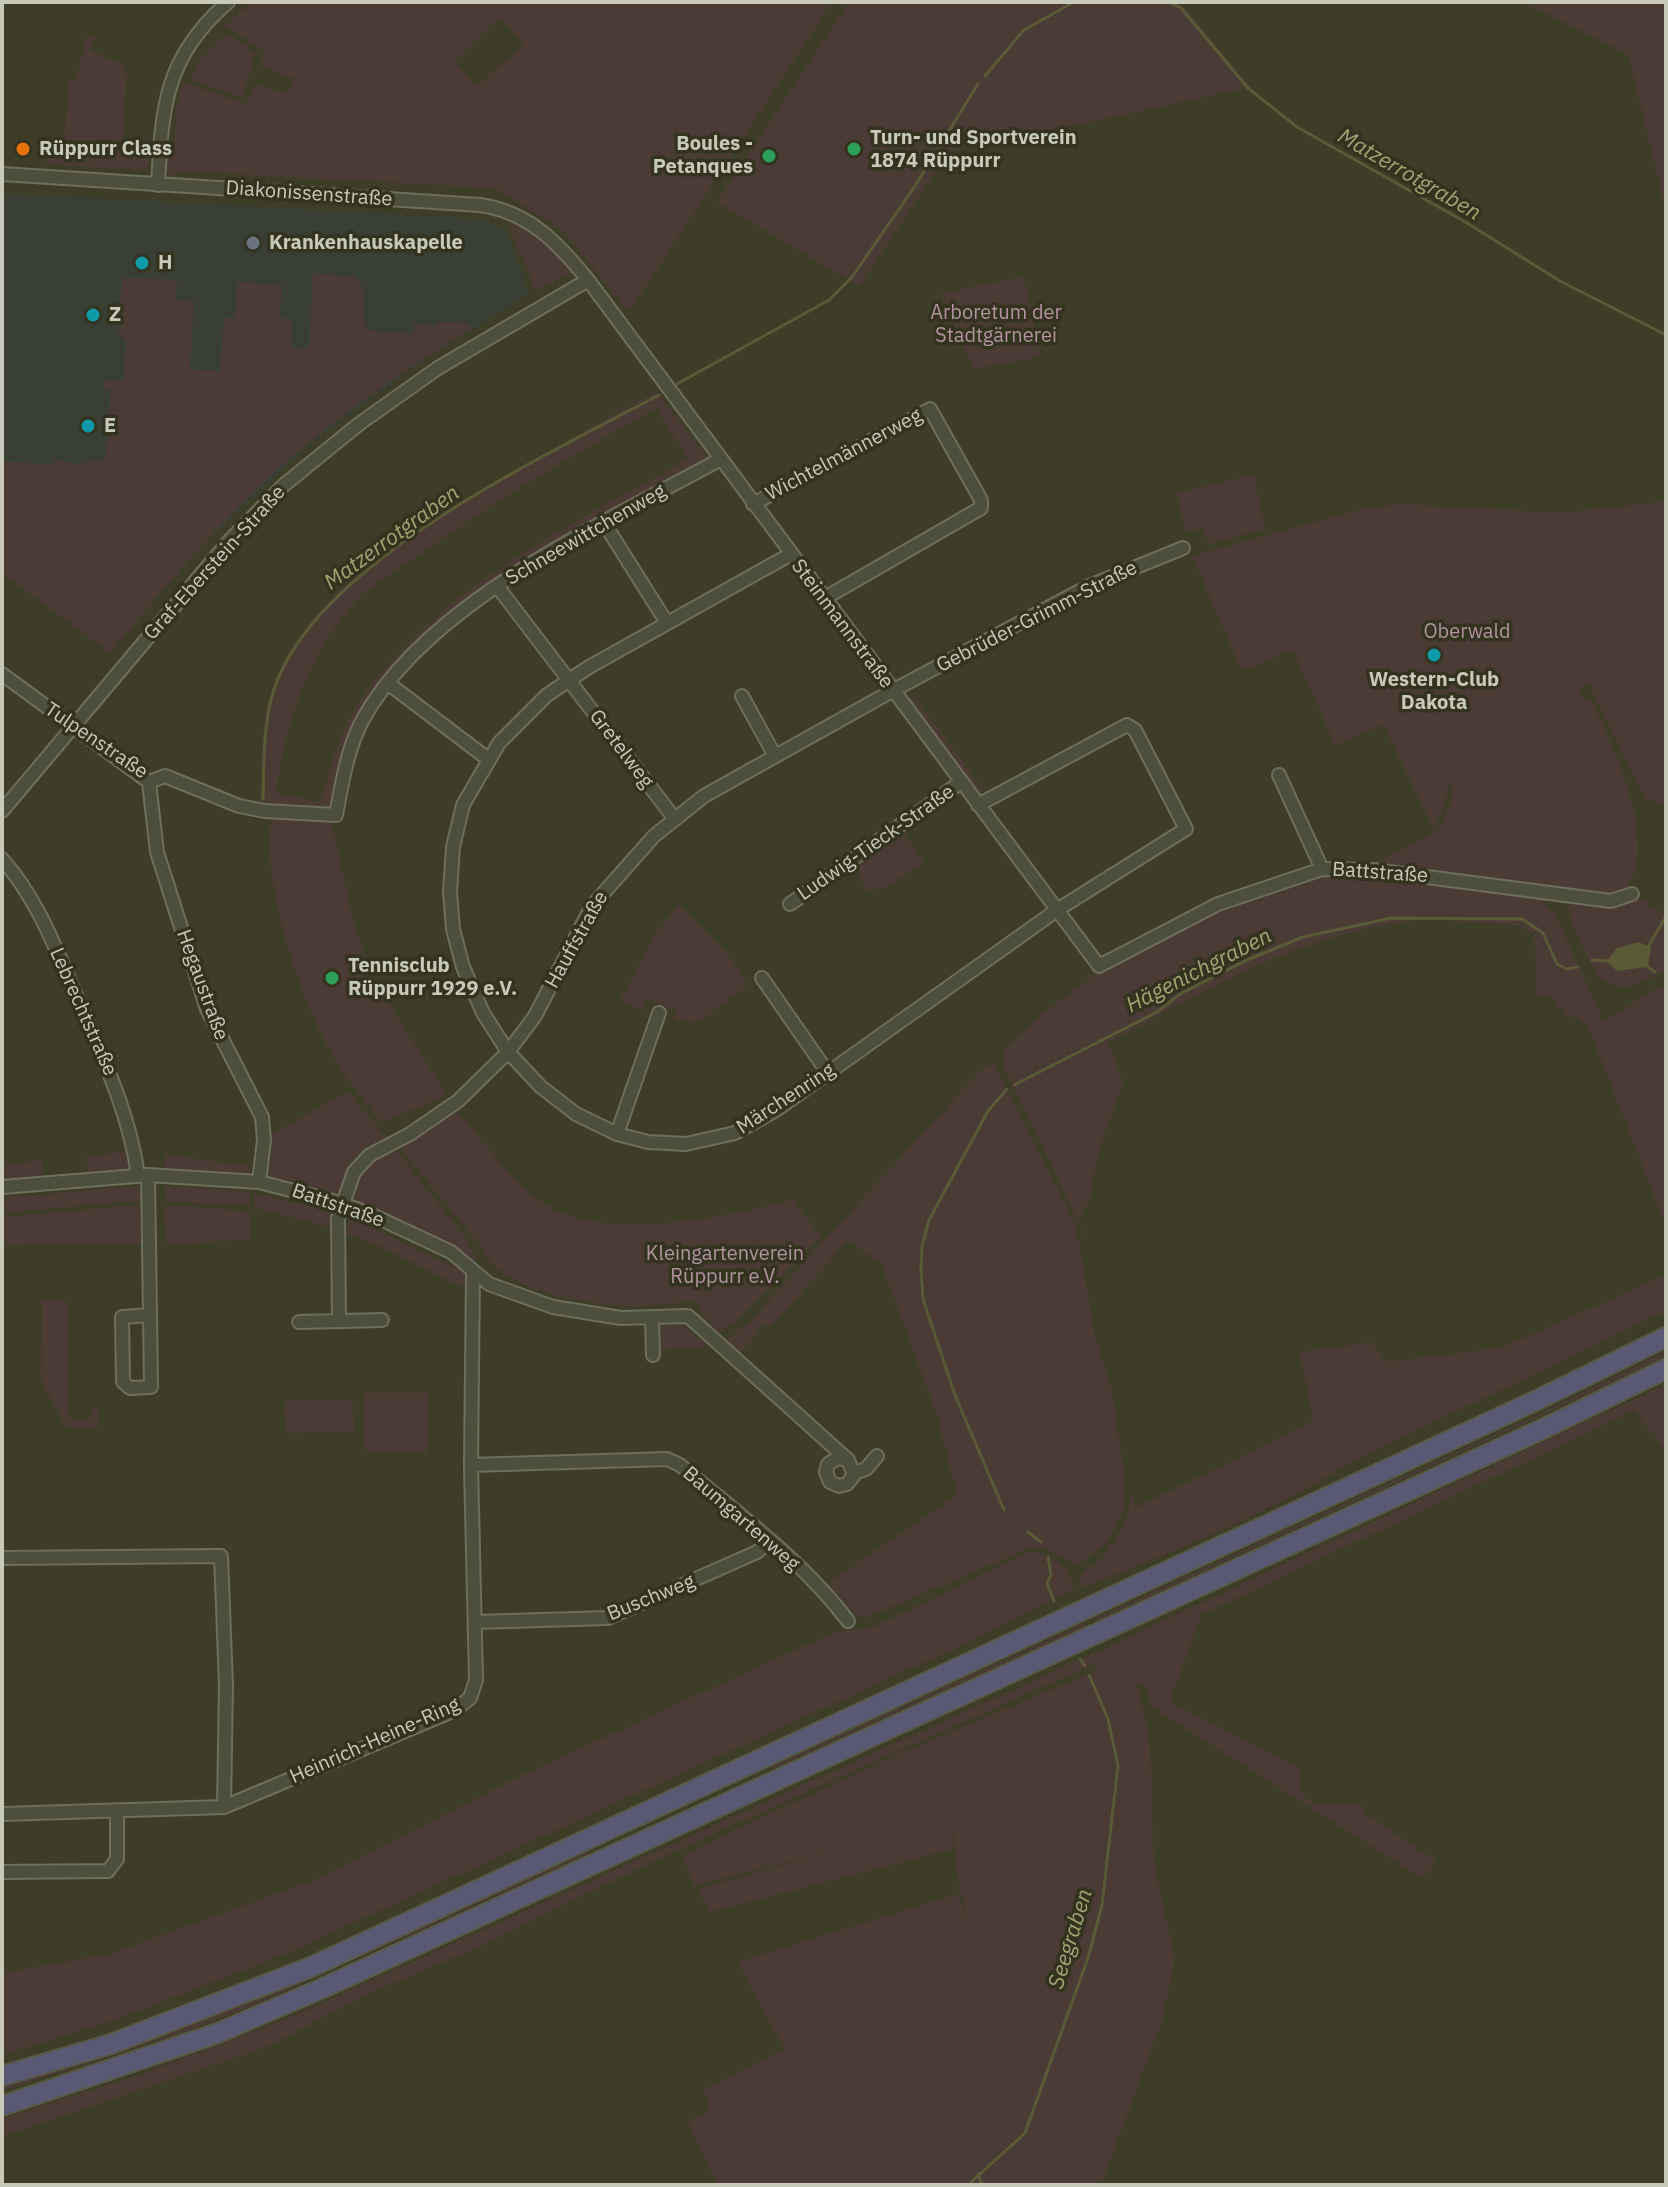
<!DOCTYPE html>
<html>
<head>
<meta charset="utf-8">
<style>
	body { margin:0 }
	#map { position:relative; width:1668px; height:2187px; overflow:hidden; background:#3e3d28; font-family:"IBM Plex Sans",sans-serif }
	canvas { display:block }
	.frame { position:absolute; inset:0; border:4px solid #c8c9b8; pointer-events:none }
</style>
</head>
<body>
<div id="map">
<canvas width="1668" height="2187"></canvas>
<div class="frame"></div>
</div>
<script>
const g = document.querySelector('canvas').getContext('2d');
g.lineJoin = 'round';
function fillPath(path, color) { g.fillStyle = color; g.fill(path, 'evenodd'); }
function stroke(path, color, width, dash) { g.strokeStyle = color; g.lineWidth = width; g.lineCap = dash ? 'butt' : 'round'; g.setLineDash(dash || []); g.stroke(path); }
function label(font, color, halo, rows, align = 'center') {
  g.font = font + ' "IBM Plex Sans",sans-serif'; g.lineWidth = 7; g.setLineDash([]); g.textBaseline = 'middle'; g.strokeStyle = halo; g.fillStyle = color; for (const [text, x, y, turn = 0] of rows) {
    g.save(); g.translate(x, y); g.rotate((+turn || 0) * Math.PI / 180); g.textAlign = isNaN(turn) ? turn : align; if (halo) g.strokeText(text, 0, 0); g.fillText(text, 0, 0); g.restore();
  }
}
const medical = new Path2D(`
	M 2,193 L 482,219 L 506,230 L 529,294 L 431,355 L 311,443 L 203,544 L 110,653 L 2,572 Z`);
const green = new Path2D(`
	M 253,2 L 832,2 L 629,312 L 563,231 L 495,188 L 176,171 L 172,177 L 166,172 L 165,148 L 174,148 L 177,104 L 183,82 L 246,104 L 256,85 L 288,93 L 294,79 L 261,67 L 264,52 L 225,25 ZM 500,18 L 524,43 L 477,87 L 454,62 Z
	M 849,2 L 1180,2 L 1251,87 L 989,144 L 973,140 L 947,155 L 859,286 L 717,202 Z
	M 1523,2 L 1666,2 L 1666,211 L 1628,54 Z
	M 227,33 L 256,53 L 242,98 L 191,80 L 200,58 Z
	M 86,35 L 94,37 L 91,50 L 127,67 L 123,151 L 142,153 L 144,137 L 150,138 L 148,166 L 143,170 L 46,164 L 46,147 L 64,148 L 68,80 L 76,81 Z
	M 512,223 L 545,240 L 570,272 L 536,291 L 510,229 Z
	M 313,273 L 357,277 L 364,292 L 365,330 L 413,334 L 414,324 L 435,325 L 436,322 L 469,323 L 472,328 C 399,374 324,425 261,485 C 206,537 159,595 110,653 L 2,573 L 2,461 L 53,465 L 54,459 L 77,464 L 106,458 L 111,389 L 103,388 L 104,379 L 123,381 L 126,343 L 118,332 L 122,277 L 177,280 L 176,300 L 194,301 L 190,369 L 220,371 L 224,318 L 235,318 L 237,282 L 282,285 L 280,316 L 292,320 L 291,345 L 302,350 L 302,347 L 309,347 Z
	M 1019,277 L 1024,278 L 1041,357 L 974,369 L 940,294 Z
	M 657,392 L 707,458 L 526,558 L 479,592 L 396,670 L 392,668 L 348,736 L 352,738 L 332,811 L 260,806 C 262,769 259,726 271,691 C 310,579 449,508 546,454 C 582,433 619,410 657,392 ZM 656,408 L 688,459 C 574,523 447,583 367,691 C 351,711 340,737 332,762 C 328,776 327,790 318,802 L 276,793 C 285,727 305,660 350,608 C 369,585 398,570 422,553 C 497,499 576,454 656,408 Z
	M 1253,475 L 1266,529 L 1208,544 L 1203,528 L 1187,532 L 1176,493 Z
	M 1666,501 L 1666,807 L 1645,797 L 1588,682 L 1576,694 L 1590,699 C 1614,744 1668,862 1617,896 L 1372,864 C 1407,847 1458,833 1451,781 L 1441,816 L 1433,827 L 1383,725 L 1335,745 L 1293,650 L 1242,671 L 1192,556 L 1366,508 L 1400,504 L 1563,513 Z
	M 914,697 L 983,789 L 982,792 L 975,791 L 911,705 L 909,700 Z
	M 272,815 L 331,820 L 354,924 L 372,977 L 447,1095 L 382,1123 C 370,1107 356,1091 344,1074 C 304,1015 259,885 272,815 Z
	M 904,833 L 924,862 L 883,890 L 880,886 L 870,893 L 853,869 Z
	M 1325,875 L 1370,875 L 1537,895 L 1556,917 L 1604,1021 L 1666,983 L 1666,1226 L 1591,1034 L 1579,1018 L 1565,1016 L 1552,998 L 1537,995 L 1534,934 L 1517,925 C 1478,924 1433,917 1395,923 C 1290,940 1201,993 1108,1043 L 1123,1081 L 1099,1151 L 1089,1201 L 1079,1218 L 1088,1250 L 1077,1220 L 1004,1066 L 1004,1050 C 1074,975 1223,891 1325,875 Z
	M 1637,896 L 1666,916 L 1666,970 C 1624,995 1603,994 1583,947 C 1577,934 1568,920 1569,906 L 1575,902 L 1609,907 ZM 1638,942 L 1650,944 L 1648,967 L 1618,971 L 1611,964 L 1614,950 Z
	M 679,905 L 725,951 L 749,985 L 697,1023 L 674,1020 L 677,1012 L 648,998 L 642,1011 L 620,1000 L 659,928 Z
	M 993,1063 L 1076,1226 L 1095,1335 L 1112,1391 L 1125,1477 L 1125,1506 L 1108,1540 L 1079,1566 L 1045,1548 L 1030,1548 L 865,1618 L 857,1615 L 828,1583 L 957,1495 L 937,1415 L 882,1265 L 849,1240 L 770,1327 L 765,1324 L 739,1354 L 725,1341 L 749,1322 L 981,1070 Z
	M 348,1092 L 386,1137 L 385,1143 L 341,1189 L 331,1194 L 271,1178 L 267,1164 L 271,1162 L 273,1133 Z
	M 456,1110 C 482,1139 513,1183 545,1204 C 605,1244 727,1216 793,1200 L 821,1237 L 734,1324 L 718,1333 L 693,1301 C 671,1303 648,1307 626,1306 C 585,1303 500,1291 483,1249 L 402,1150 L 401,1145 Z
	M 395,1149 L 462,1233 L 477,1258 L 475,1263 L 450,1245 L 355,1200 C 347,1175 375,1158 395,1149 Z
	M 131,1151 L 130,1163 L 124,1170 L 88,1173 L 86,1156 Z
	M 165,1155 L 250,1166 L 250,1172 L 246,1176 L 165,1170 Z
	M 42,1160 L 43,1177 L 2,1181 L 2,1165 Z
	M 140,1186 L 144,1200 L 2,1213 L 2,1198 Z
	M 165,1186 L 250,1192 L 250,1206 L 166,1201 Z
	M 254,1193 L 332,1212 L 334,1228 L 255,1208 Z
	M 139,1205 L 141,1244 L 2,1246 L 2,1217 Z
	M 165,1205 L 250,1211 L 250,1240 L 166,1244 Z
	M 350,1218 L 464,1271 L 466,1289 L 373,1243 L 343,1233 Z
	M 1666,1275 L 1666,1311 L 1355,1460 C 1278,1508 1170,1554 1084,1587 L 1080,1583 C 1079,1572 1091,1568 1099,1560 C 1117,1540 1129,1518 1132,1491 L 1135,1508 L 1313,1421 L 1300,1352 L 1371,1342 L 1387,1362 L 1501,1348 Z
	M 42,1299 L 67,1300 L 68,1419 L 91,1419 L 93,1408 L 98,1409 L 98,1427 L 66,1427 L 41,1380 Z
	M 678,1318 L 689,1322 L 684,1327 L 699,1340 L 705,1335 L 712,1342 L 698,1349 L 663,1350 L 660,1324 L 665,1320 L 666,1326 L 678,1325 Z
	M 1666,1351 L 1666,1357 L 1661,1360 L 1097,1621 L 1096,1618 L 1537,1415 Z
	M 1666,1384 L 1666,1450 L 1634,1411 L 1201,1615 L 1170,1702 L 1301,1769 C 1292,1812 1334,1805 1361,1803 L 1365,1813 L 1436,1861 L 1423,1879 L 1152,1707 L 1145,1684 L 1133,1687 L 1139,1691 L 1150,1743 L 1154,1863 L 1175,1959 L 1162,2021 L 1101,2185 L 717,2185 L 688,2121 L 711,2108 L 702,2090 L 785,2049 L 737,1962 L 958,1894 L 973,1933 L 959,1888 L 952,1819 L 953,1849 L 710,1912 L 696,1889 L 865,1842 L 694,1886 L 684,1862 L 684,1854 L 898,1754 L 1096,1671 L 1094,1664 L 677,1850 L 479,1947 L 375,1991 L 267,2047 L 2,2136 L 2,2119 L 148,2072 L 291,2017 L 1110,1646 Z
	M 365,1393 L 428,1393 L 428,1452 L 365,1452 Z
	M 353,1400 L 354,1432 L 286,1433 L 285,1401 Z
	M 1029,1552 C 1054,1552 1066,1566 1075,1588 L 969,1642 L 283,1955 L 115,2020 L 2,2055 L 2,1973 L 110,1954 L 314,1880 L 520,1776 L 837,1631 L 869,1629 Z
	M 1085,1623 L 1086,1626 L 773,1769 L 772,1766 Z
	M 586,1851 L 589,1854 L 263,2001 L 186,2032 L 2,2091 L 2,2087 C 206,2030 395,1939 586,1851 Z`);
const water = new Path2D(`
	M 1638,942 L 1651,947 L 1648,967 L 1617,971 L 1607,961 L 1617,948 Z`);
const stream = new Path2D(`
	M 1168,2 L 1181,8 L 1248,88 L 1297,127 L 1467,223 L 1560,281 L 1666,335
	M 985,76 L 1024,30 L 1074,2
	M 677,384 L 829,300 L 852,277 L 915,186 L 978,84
	M 263,799 C 264,765 263,729 272,696 C 308,565 547,455 659,395
	M 1649,945 L 1666,916
	M 1592,960 L 1608,961
	M 1646,965 L 1655,972
	M 1014,1085 L 1157,1012 L 1180,994 L 1247,960 L 1303,937 L 1391,918 L 1522,919 L 1543,933 L 1557,964 L 1567,969 L 1578,967
	M 1004,1510 L 955,1395 L 923,1299 L 921,1269 L 922,1246 L 929,1220 L 988,1111 L 1007,1089
	M 1028,1532 L 1041,1542
	M 1048,1557 L 1051,1575 L 1047,1583 L 1054,1601
	M 1080,1659 L 1085,1666
	M 978,2174 L 982,2185
	M 968,2185 L 1025,2133 L 1088,1958 L 1102,1905 L 1118,1766 L 1108,1719 L 1089,1675`);
const minor = new Path2D(`
	M 2,174 L 480,205 C 529,212 558,243 588,280 L 1099,966 L 1218,904 L 1322,869 L 1373,870 L 1611,901 L 1632,894
	M 158,185 C 162,106 165,57 228,2
	M 753,504 L 930,409 L 981,500 L 981,508 L 825,598
	M 604,523 L 667,623
	M 791,554 L 589,667 L 547,695 L 499,743 L 463,805 L 453,847 L 450,892 L 453,929 L 463,967 L 483,1013 L 508,1052 L 541,1087 L 576,1114 L 617,1134 L 648,1142 L 686,1144 L 735,1133 L 776,1110 L 1057,910 L 1186,829 L 1135,730 L 1127,725 L 978,805
	M 497,586 L 674,818
	M 2,674 L 149,782
	M 389,684 L 488,759
	M 742,696 L 775,756
	M 1279,775 L 1322,869
	M 149,782 L 165,776 L 239,806 L 265,811 L 336,815 C 342,783 347,750 362,721 C 426,602 605,523 719,460
	M 149,782 L 157,852 L 207,1009 L 262,1117 L 264,1140 L 259,1182
	M 2,811 L 231,539 L 284,485 L 359,424 L 438,368 L 588,280
	M 2,859 C 38,899 57,952 78,1000 C 103,1058 129,1112 138,1175
	M 790,904 L 961,782
	M 762,978 L 828,1073
	M 617,1134 L 659,1013
	M 148,1175 L 150,1315
	M 2,1187 L 148,1175 L 259,1182 L 341,1203 L 372,1215 L 451,1252 L 489,1284 L 553,1307 L 621,1318 L 688,1316 L 848,1460 L 854,1475 L 847,1484 L 839,1486 L 830,1482 L 826,1472 L 828,1464 L 838,1458 L 848,1460
	M 150,1315 L 151,1387 L 130,1388 L 123,1382 L 122,1317 Z
	M 652,1319 L 653,1355
	M 339,1321 L 338,1218 L 354,1172 L 370,1155 L 410,1134 L 458,1101 L 508,1052 L 535,1016 L 592,906 L 654,836 L 704,796 L 892,691 L 1087,587 L 1183,548
	M 299,1322 L 382,1320
	M 471,1465 L 667,1459 L 680,1465 C 737,1513 803,1561 848,1621
	M 854,1473 L 866,1469 L 877,1456
	M 2,1558 L 221,1556 L 226,1685 L 224,1807
	M 476,1622 L 608,1618 L 757,1552 L 769,1541
	M 2,1814 L 224,1807 L 455,1710 L 470,1698 L 476,1680 L 471,1465 L 473,1273
	M 2,1872 L 108,1871 L 117,1859 L 117,1812`);
const highway = new Path2D(`
	M 2,2076 L 111,2044 L 311,1967 L 1535,1401 L 1666,1337
	M 2,2106 L 218,2033 L 323,1988 L 1547,1427 L 1666,1369`);
const markers = [
	[23,149,8,"#e8710a"],
	[854,149,8,"#2e9e5b"],
	[769,156,8,"#2e9e5b"],
	[253,243,8,"#6b7280"],
	[142,263,8,"#0f9aa8"],
	[93,315,8,"#0f9aa8"],
	[88,426,8,"#0f9aa8"],
	[1434,655,8,"#0f9aa8"],
	[332,978,8,"#2e9e5b"]
];
const poiNames = [
	["Turn- und Sportverein",870,138],
	["1874 Rüppurr",870,161],
	["Boules -",753,144,"right"],
	["Petanques",753,167,"right"],
	["Rüppurr Class",39,149],
	["Krankenhauskapelle",269,243],
	["H",158,263],
	["Z",109,315],
	["E",104,426],
	["Western-Club",1434,680,"center"],
	["Dakota",1434,703,"center"],
	["Tennisclub",348,966],
	["Rüppurr 1929 e.V.",348,989]
];
const streetNames = [
	["Diakonissenstraße",309,194,4],
	["Wichtelmännerweg",844,455,-28],
	["Schneewittchenweg",586,535,-30],
	["Graf-Eberstein-Straße",215,563,-48],
	["Gebrüder-Grimm-Straße",1037,617,-27],
	["Steinmannstraße",842,624,53],
	["Tulpenstraße",96,741,34],
	["Gretelweg",621,749,53],
	["Ludwig-Tieck-Straße",876,843,-35],
	["Battstraße",1380,873,4],
	["Hauffstraße",577,940,-61],
	["Hegaustraße",202,985,70],
	["Lebrechtstraße",83,1012,66],
	["Märchenring",786,1099,-33],
	["Battstraße",338,1206,19],
	["Baumgartenweg",741,1519,41],
	["Buschweg",651,1598,-22],
	["Heinrich-Heine-Ring",375,1741,-24]
];
const parkNames = [
	["Arboretum der",996,313],
	["Stadtgärnerei",996,336],
	["Oberwald",1467,632],
	["Kleingartenverein",725,1254],
	["Rüppurr e.V.",725,1277]
];
const waterNames = [
	["Matzerrotgraben",1409,175,30],
	["Matzerrotgraben",392,538,-36],
	["Hägenichgraben",1199,971,-27],
	["Seegraben",1071,1939,-73]
];
fillPath(medical, '#394033');
fillPath(green, '#4a3c34');
fillPath(water, '#5a5a36');
stroke(stream, '#5a5a36', 3);
stroke(minor, '#6e6e5c', 16);
stroke(highway, '#585946', 22);
stroke(minor, '#4e4e3c', 12);
stroke(highway, '#5a5973', 18);
for (const [x, y, r, color] of markers) { const dot = new Path2D(); dot.arc(x, y, r, 0, 2 * Math.PI); g.fillStyle = color; g.fill(dot); stroke(dot, '#333320', 3); }
label('bold 20px', '#c8c9b8', '#333320', poiNames, 'left');
label('20px', '#c8c9b8', '#333320', streetNames);
label('20px', '#b1949f', '#333320', parkNames);
label('italic 22px', '#a4a374', '#333320', waterNames);
</script>
</body>
</html>
